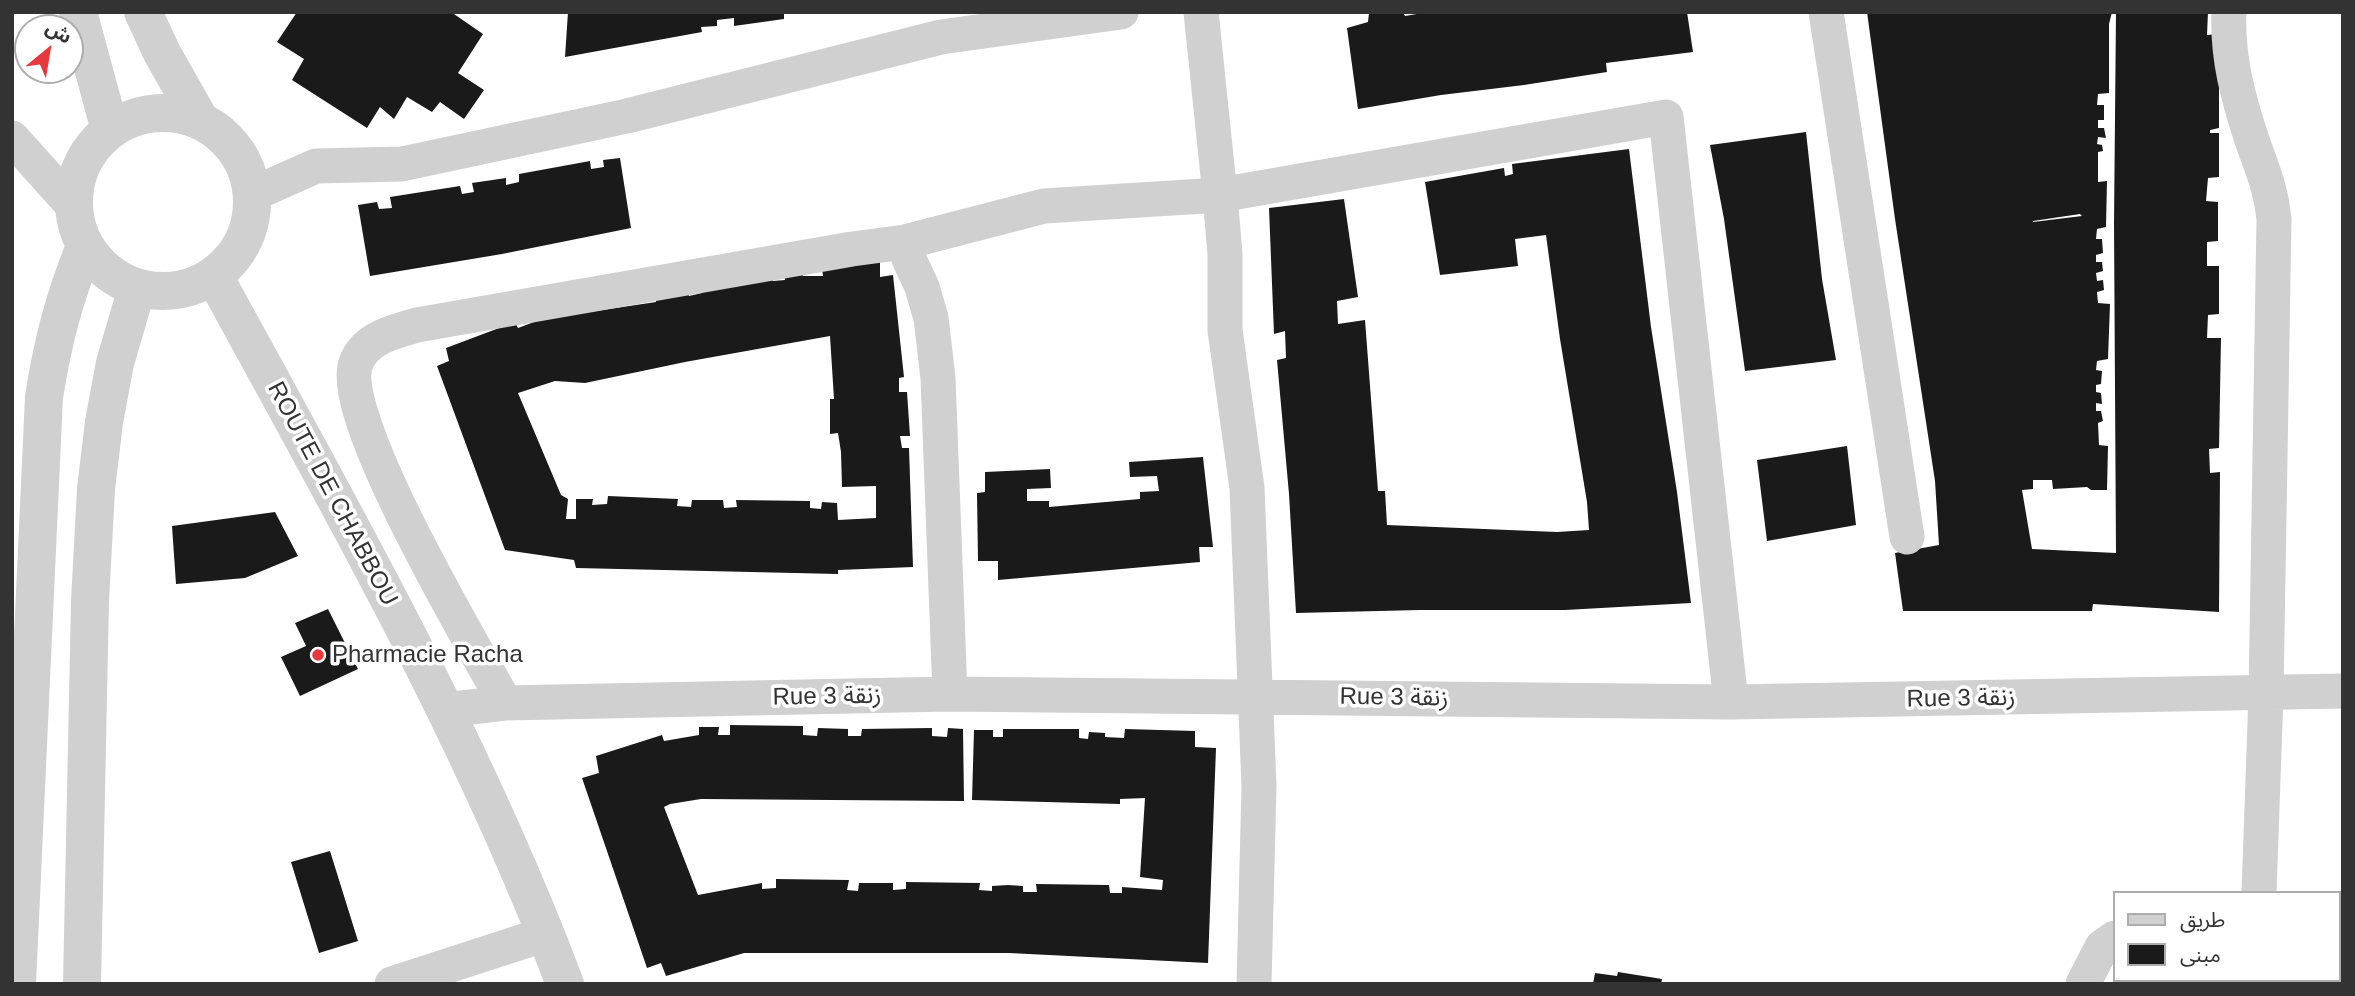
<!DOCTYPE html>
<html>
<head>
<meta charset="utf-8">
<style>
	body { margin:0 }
	#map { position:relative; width:2355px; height:996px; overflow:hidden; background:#fff; font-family:Helvetica,"Noto Sans Arabic",sans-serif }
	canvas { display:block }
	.frame { position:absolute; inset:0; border:14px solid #333; pointer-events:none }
	.legend { position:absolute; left:2113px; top:891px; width:228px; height:91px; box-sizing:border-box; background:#fff; border:2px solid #adadad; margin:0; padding:9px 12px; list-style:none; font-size:21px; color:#333 }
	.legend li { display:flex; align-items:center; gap:14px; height:35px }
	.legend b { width:35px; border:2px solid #adadad }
	.north { position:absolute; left:14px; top:14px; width:70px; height:70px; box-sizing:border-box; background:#fff; border:2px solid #adadad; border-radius:50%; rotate:30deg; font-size:19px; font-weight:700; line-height:28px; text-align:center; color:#333 }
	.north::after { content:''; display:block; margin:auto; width:24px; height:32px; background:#e6393e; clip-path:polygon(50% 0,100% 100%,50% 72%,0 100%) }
</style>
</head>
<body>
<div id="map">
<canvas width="2355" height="996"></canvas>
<div class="frame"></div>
<ul class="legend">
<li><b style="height:9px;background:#d0d0d0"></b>طريق</li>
<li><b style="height:19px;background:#1a1a1a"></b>مبنى</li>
</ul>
<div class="north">ش</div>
</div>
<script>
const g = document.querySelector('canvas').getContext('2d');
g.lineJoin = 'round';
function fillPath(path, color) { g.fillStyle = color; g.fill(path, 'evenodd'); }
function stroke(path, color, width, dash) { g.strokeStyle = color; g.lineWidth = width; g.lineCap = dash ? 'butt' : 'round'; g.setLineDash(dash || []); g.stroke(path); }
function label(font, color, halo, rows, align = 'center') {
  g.font = font + ' Helvetica,"Noto Sans Arabic",sans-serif'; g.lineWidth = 7; g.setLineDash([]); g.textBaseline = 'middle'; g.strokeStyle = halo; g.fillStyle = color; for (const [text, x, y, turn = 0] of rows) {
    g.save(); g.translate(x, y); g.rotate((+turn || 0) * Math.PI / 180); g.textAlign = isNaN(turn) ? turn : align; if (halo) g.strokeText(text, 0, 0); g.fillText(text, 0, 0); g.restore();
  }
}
const building = new Path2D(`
	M 297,12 L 451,12 L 483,34 L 458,73 L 484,90 L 464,119 L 440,102 L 432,112 L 407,97 L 394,119 L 380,107 L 367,128 L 292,80 L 304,59 L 277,42 Z
	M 568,12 L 784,12 L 784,19 L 734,26 L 734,18 L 717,20 L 717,26 L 701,27 L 702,32 L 565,57 Z
	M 1381,12 L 1403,12 L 1405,16 L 1428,12 L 1687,12 L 1693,52 L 1606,63 L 1607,72 L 1524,85 L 1441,95 L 1358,109 L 1347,28 L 1368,22 L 1369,13 Z
	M 1867,12 L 2112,12 L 2109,24 L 2109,93 L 2098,94 L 2097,105 L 2104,105 L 2104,120 L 2098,120 L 2098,128 L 2104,128 L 2106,138 L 2098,137 L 2097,144 L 2102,145 L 2103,151 L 2098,152 L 2098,182 L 2107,181 L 2106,227 L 2097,229 L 2096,239 L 2102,239 L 2103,253 L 2096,255 L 2096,262 L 2102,262 L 2103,271 L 2096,273 L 2097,281 L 2103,280 L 2104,290 L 2097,292 L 2098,303 L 2110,304 L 2108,359 L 2097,361 L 2096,370 L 2102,371 L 2101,384 L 2096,385 L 2096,392 L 2101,393 L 2102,404 L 2096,403 L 2096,411 L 2101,411 L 2103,421 L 2098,423 L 2099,445 L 2108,446 L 2107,490 L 2091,490 L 2087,487 L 2053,489 L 2052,480 L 2033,480 L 2033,489 L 2022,490 L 2032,549 L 2116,553 L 2114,223 L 2116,12 L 2208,12 L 2207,35 L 2219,34 L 2219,128 L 2210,130 L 2210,133 L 2219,133 L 2219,177 L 2208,178 L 2206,201 L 2218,202 L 2218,241 L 2207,242 L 2207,266 L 2219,266 L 2219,314 L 2208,315 L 2207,338 L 2221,338 L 2219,448 L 2209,449 L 2210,473 L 2220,472 L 2219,612 L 2093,604 L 2092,611 L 1903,611 L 1895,553 L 1939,545 L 1935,481 L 1895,219 ZM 2080,214 L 2082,216 L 2033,222 L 2033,221 Z
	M 1806,132 L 1822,279 L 1836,360 L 1745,371 L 1724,219 L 1710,145 Z
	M 1629,149 L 1651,327 L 1677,492 L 1691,603 L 1565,610 L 1420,610 L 1296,613 L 1289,494 L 1277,360 L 1286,358 L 1285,331 L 1274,334 L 1269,208 L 1344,199 L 1358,297 L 1337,301 L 1338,324 L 1365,320 L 1378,491 L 1385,491 L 1387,525 L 1557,532 L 1589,530 L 1587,502 L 1560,339 L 1546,235 L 1515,239 L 1518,266 L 1440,275 L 1425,182 L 1504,168 L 1505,176 L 1513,174 L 1512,164 Z
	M 620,158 L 631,228 L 502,254 L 370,276 L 358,205 L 377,202 L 379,209 L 392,208 L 390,197 L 460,186 L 462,194 L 474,192 L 472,183 L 506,178 L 506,185 L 519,182 L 519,174 L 590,161 L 591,169 L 604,167 L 603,160 Z
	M 880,262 L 880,277 L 893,275 L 904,377 L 899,378 L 899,392 L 907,392 L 910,436 L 900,436 L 902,448 L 909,448 L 913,567 L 838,570 L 838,574 L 576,568 L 574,560 L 505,550 L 437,366 L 449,361 L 446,348 L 515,322 L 518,328 L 542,319 L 656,302 L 655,295 L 688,291 L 689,296 L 702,293 L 700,285 L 771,272 L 773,281 L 785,280 L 784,273 L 801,270 L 803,276 L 823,276 L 822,268 ZM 830,336 L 834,399 L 830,399 L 830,434 L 838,433 L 841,452 L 842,487 L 876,486 L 876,518 L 838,520 L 837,503 L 822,502 L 821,509 L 810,508 L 810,501 L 736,500 L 737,507 L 724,508 L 723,500 L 692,500 L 691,507 L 677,506 L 678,499 L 608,496 L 607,504 L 592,505 L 593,499 L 576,499 L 576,519 L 566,519 L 568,499 L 561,495 L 518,393 L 555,381 L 585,383 L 685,362 Z
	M 1847,446 L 1856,525 L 1767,541 L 1757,460 Z
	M 1203,457 L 1213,547 L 1199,547 L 1200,562 L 998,580 L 998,561 L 978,561 L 977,493 L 985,492 L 985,472 L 1050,469 L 1051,488 L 1027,489 L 1027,501 L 1049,501 L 1049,507 L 1140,499 L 1140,492 L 1159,491 L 1157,476 L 1130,477 L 1129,462 Z
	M 275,512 L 298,556 L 245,578 L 176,584 L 172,526 Z
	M 328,609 L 358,669 L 300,696 L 281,657 L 306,646 L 295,623 Z
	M 730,725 L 803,726 L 803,735 L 817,736 L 818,728 L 848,729 L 848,736 L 861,736 L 862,729 L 932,728 L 932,736 L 947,737 L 948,728 L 963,729 L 964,801 L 701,799 L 670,804 L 664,807 L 698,895 L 762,883 L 762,889 L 776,888 L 776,879 L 849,880 L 847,890 L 858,891 L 859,883 L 893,883 L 893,890 L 906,889 L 906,882 L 980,883 L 979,890 L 992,891 L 992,886 L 1008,885 L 1023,886 L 1023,892 L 1037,892 L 1036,884 L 1109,885 L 1110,893 L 1122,893 L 1122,887 L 1162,890 L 1163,880 L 1140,877 L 1145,798 L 1120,799 L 1120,804 L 972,800 L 974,730 L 993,730 L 993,737 L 1003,737 L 1003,729 L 1079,729 L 1079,738 L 1088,739 L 1089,732 L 1105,733 L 1105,737 L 1124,738 L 1125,729 L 1195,731 L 1195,747 L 1216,748 L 1208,963 L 1009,953 L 744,953 L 666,976 L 661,963 L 647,968 L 582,778 L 599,773 L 596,756 L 662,735 L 664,741 L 699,735 L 699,727 L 719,727 L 718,735 L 730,735 Z
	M 330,851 L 358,941 L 319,953 L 291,862 Z
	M 1618,972 L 1662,979 L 1661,984 L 1593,984 L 1595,973 L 1617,976 Z`);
const minor = new Path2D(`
	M 1201,12 L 1220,195 L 1225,254 L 1225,330 L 1247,488 L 1259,786 L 1254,984
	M 1826,12 L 1907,537
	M 2229,12 C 2227,57 2238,98 2252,140 C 2262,169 2271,188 2274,219 L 2266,694 L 2259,893
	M 12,138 L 74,207
	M 253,194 L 316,166 L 402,164 L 627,116 L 941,37 L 1121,12
	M 905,242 L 909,259 L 922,287 L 931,318 L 938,378 L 950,694
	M 505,703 C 474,646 336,416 356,363 C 366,337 394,332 417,325 L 852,249 L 905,242 L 1044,206 L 1220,195 L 1666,117 L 1731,702
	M 445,710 L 505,703 L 950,694 L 1731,702 L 2343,691
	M 2259,980 L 2259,984
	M 392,984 L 546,934
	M 2083,984 L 2102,947 L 2115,938`);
const tertiary = new Path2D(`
	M 78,12 L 110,130
	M 143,12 L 162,53 L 200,120
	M74 202a89 89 0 1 1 178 0a89 89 0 1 1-178 0Z
	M 214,276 C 340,507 472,737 565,984
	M 17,984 L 44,397 C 53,340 64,299 85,246
	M 82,984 L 90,601 L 96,489 L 104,422 L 115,363 L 137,288`);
const markers = [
	[318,655,7,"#e6393e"]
];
const streetNames = [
	["ROUTE DE CHABBOU",332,494,62],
	["Rue 3 زنقة",827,697,-1],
	["Rue 3 زنقة",1394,698,1],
	["Rue 3 زنقة",1961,699,-1]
];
const poiNames = [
	["Pharmacie Racha",332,655]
];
fillPath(building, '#1a1a1a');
stroke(minor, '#d0d0d0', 35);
stroke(tertiary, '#d0d0d0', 38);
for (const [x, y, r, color] of markers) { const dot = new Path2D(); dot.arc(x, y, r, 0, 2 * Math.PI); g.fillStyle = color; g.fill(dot); stroke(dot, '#fff', 2.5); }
label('24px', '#333', '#fff', streetNames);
label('24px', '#333', '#fff', poiNames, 'left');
</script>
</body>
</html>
